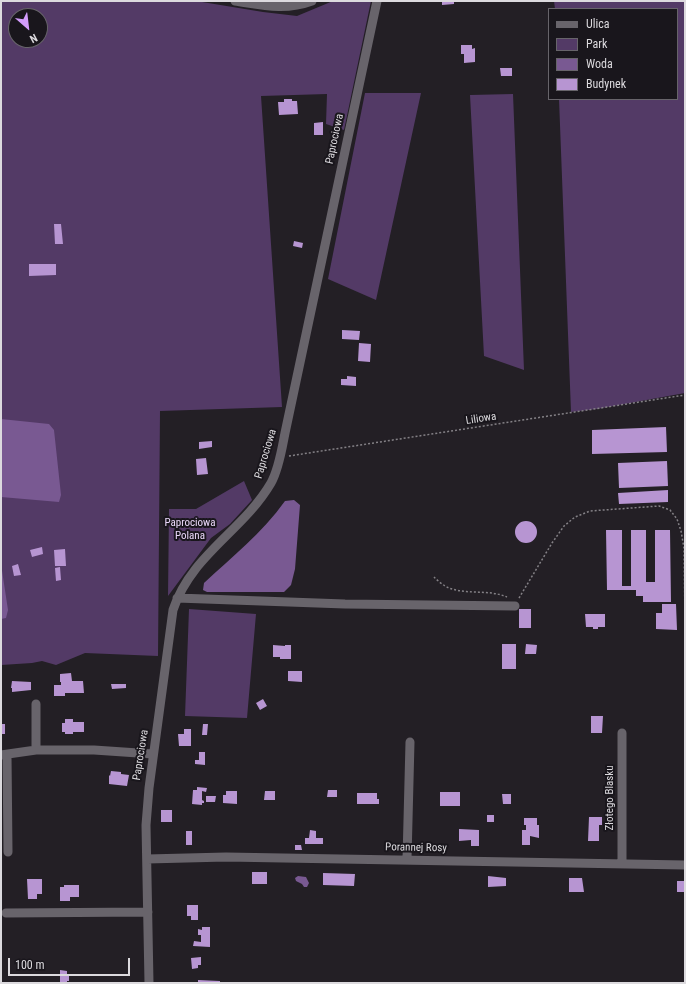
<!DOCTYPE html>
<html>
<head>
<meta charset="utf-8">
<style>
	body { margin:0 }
	#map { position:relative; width:686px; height:984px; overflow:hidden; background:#231f25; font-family:"Roboto Condensed",sans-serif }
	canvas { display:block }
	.frame { position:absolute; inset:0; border:2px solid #dcdade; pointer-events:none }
	.legend { position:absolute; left:548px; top:8px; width:130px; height:92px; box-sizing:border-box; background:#19161c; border:1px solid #67646a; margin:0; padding:5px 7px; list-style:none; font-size:12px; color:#dcdade }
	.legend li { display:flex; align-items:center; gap:8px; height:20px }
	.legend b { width:20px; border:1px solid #67646a }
	.north { position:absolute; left:8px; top:8px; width:40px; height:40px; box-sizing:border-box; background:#19161c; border:1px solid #67646a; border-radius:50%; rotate:152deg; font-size:11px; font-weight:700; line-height:16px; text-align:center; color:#dcdade }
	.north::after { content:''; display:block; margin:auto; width:14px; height:18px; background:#d39cfc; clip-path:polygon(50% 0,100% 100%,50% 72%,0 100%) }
	.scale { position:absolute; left:8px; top:958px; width:122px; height:18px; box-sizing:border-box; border:2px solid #dcdade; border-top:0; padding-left:5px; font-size:12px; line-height:14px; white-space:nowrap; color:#dcdade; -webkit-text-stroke:3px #19161c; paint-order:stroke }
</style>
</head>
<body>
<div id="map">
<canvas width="686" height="984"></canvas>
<div class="frame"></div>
<ul class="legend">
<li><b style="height:5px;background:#68646b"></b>Ulica</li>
<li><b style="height:11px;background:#533a66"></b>Park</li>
<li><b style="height:11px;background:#795992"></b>Woda</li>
<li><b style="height:11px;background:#b795d2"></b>Budynek</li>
</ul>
<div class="north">N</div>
<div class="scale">100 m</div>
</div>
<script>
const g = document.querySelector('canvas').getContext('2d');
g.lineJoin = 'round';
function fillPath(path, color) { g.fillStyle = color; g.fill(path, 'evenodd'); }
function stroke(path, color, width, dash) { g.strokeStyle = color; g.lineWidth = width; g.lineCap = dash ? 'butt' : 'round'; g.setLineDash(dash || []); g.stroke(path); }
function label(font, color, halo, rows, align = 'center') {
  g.font = font + ' "Roboto Condensed",sans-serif'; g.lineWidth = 4; g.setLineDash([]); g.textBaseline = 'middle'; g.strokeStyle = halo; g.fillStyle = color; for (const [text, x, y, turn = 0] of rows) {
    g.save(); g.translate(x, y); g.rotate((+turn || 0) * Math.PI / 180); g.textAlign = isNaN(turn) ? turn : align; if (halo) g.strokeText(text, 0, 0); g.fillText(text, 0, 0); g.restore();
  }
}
const green = new Path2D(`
	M 1,1 L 196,1 L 263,12 L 297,16 L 333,1 L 371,1 L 344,130 L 326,124 L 327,94 L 261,96 L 282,407 L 160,411 L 158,656 L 85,653 L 56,665 L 42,661 L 32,663 L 1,665 ZM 16,16 L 40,16 L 40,40 L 16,40 Z
	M 554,1 L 685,1 L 685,393 L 597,409 L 571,412 L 559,99 L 677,99 L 677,9 L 555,9 Z
	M 365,93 L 421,93 L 376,300 L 328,279 Z
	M 513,94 L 524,370 L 484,356 L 470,95 Z
	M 244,481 L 252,500 L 230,524 L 211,538 L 168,596 L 169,509 L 196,509 Z
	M 189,609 L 256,614 L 247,718 L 185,716 Z`);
const water = new Path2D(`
	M 1,419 L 49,424 L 54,430 L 61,495 L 59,502 L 1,497 Z
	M 294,500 L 300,505 L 295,569 L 291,585 L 284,592 L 207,592 L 203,590 L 204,583 C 232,557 262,533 285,501 Z
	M 1,564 L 8,610 L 6,618 L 1,619 Z
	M 298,876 L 306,877 L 309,883 L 307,887 L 304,887 L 302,884 L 296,881 L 295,878 Z`);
const building = new Path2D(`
	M 442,1 L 454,1 L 454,4 L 442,5 Z
	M 461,45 L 472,45 L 472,49 L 475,48 L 475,62 L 464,63 L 464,54 L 461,54 Z
	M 500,68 L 512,68 L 512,76 L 501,76 Z
	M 284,99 L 292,99 L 292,101 L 297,101 L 298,114 L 279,115 L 278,102 L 284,102 Z
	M 323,122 L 323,135 L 314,135 L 314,123 Z
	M 54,224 L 61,224 L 63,244 L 55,244 Z
	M 294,241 L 303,243 L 302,248 L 293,246 Z
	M 29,264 L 56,264 L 56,275 L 29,276 Z
	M 342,330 L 360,331 L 359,340 L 342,339 Z
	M 359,343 L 371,344 L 370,362 L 358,361 Z
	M 347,376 L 356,377 L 356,386 L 341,385 L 341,379 L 347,379 Z
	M 666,427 L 667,452 L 592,454 L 592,430 Z
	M 212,441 L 212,447 L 199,449 L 199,442 Z
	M 206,458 L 208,474 L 197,475 L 196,459 Z
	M 667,461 L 668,486 L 619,488 L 618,463 Z
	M 668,490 L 668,502 L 619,504 L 618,493 Z
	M 175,518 L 184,522 L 181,528 L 172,524 Z
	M515 532a11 11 0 1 1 22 0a11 11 0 1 1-22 0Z
	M 606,530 L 622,530 L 622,586 L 631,586 L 631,530 L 646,530 L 646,582 L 655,582 L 655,530 L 670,530 L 671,602 L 643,602 L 643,596 L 636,596 L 636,590 L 607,590 Z
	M 42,547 L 43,554 L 32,557 L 30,550 Z
	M 65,549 L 66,566 L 55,566 L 54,550 Z
	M 18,564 L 21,575 L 14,576 L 12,566 Z
	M 60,567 L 61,580 L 56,581 L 55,568 Z
	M 662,604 L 676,604 L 677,630 L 656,629 L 656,613 L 662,613 Z
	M 519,609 L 531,609 L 531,628 L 519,628 Z
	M 585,614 L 605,614 L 605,627 L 598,627 L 598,629 L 593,629 L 593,627 L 586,627 Z
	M 502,644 L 516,644 L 516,669 L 502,669 Z
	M 526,644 L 537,645 L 536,654 L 525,654 Z
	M 273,645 L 285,646 L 285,645 L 291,645 L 291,659 L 280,659 L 280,657 L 273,657 Z
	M 288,671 L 302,671 L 302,682 L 288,681 Z
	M 71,673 L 72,681 L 83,681 L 84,693 L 65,693 L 65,696 L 54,696 L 54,685 L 61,685 L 61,682 L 60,682 L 60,674 Z
	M 12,681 L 31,682 L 31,690 L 12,692 L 12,688 L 11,688 Z
	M 111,684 L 126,684 L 126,688 L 112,689 Z
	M 263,699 L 267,706 L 260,710 L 256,703 Z
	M 591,716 L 603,716 L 602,733 L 591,733 Z
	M 65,719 L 73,719 L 73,722 L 84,722 L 84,732 L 73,732 L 73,734 L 65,734 L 65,732 L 62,732 L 62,723 L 65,723 Z
	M 1,724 L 5,724 L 5,734 L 1,734 Z
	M 203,724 L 208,724 L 207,735 L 202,735 Z
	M 184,729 L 191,729 L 191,746 L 179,746 L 178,734 L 184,734 Z
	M 199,752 L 205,752 L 205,765 L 195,764 L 195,760 L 199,760 Z
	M 111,771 L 121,772 L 121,774 L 129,775 L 127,786 L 109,784 L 109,775 L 110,776 Z
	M 197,787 L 207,788 L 206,792 L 202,791 L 202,800 L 204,801 L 204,803 L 202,803 L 202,805 L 192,804 L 193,790 L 197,790 Z
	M 328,790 L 337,790 L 337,797 L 327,797 Z
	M 226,791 L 237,791 L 237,804 L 223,803 L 223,795 L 226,795 Z
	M 265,791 L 275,791 L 275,800 L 264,800 Z
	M 440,792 L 460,792 L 460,806 L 440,806 Z
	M 357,793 L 377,793 L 377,799 L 379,799 L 379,804 L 357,804 Z
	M 502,794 L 511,794 L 511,804 L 503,804 Z
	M 206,796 L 216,796 L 215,802 L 206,802 Z
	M 161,810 L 172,810 L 172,822 L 161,822 Z
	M 487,815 L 494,815 L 494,822 L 487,822 Z
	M 589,817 L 602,817 L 602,825 L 599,825 L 599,841 L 588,841 Z
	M 524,818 L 537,818 L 537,825 L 539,825 L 539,838 L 530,836 L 530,845 L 522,845 L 522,830 L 526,830 L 526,825 L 524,825 Z
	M 459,829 L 479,830 L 479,846 L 471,846 L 471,840 L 459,841 Z
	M 310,830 L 316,831 L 316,838 L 323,838 L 323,844 L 305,844 L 305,838 L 309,838 Z
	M 186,831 L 192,831 L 192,845 L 186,845 Z
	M 295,845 L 301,845 L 302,850 L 295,850 Z
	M 252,872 L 267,872 L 267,884 L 252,884 Z
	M 323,873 L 355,874 L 354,886 L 323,885 Z
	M 488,876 L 506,878 L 506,886 L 488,887 Z
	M 569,878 L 582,878 L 584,892 L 569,892 Z
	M 27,879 L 42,879 L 42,894 L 37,894 L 37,899 L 28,899 Z
	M 677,881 L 685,881 L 685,892 L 677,892 Z
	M 64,885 L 79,885 L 79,897 L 70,897 L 70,901 L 60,901 L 60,887 L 64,887 Z
	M 187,905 L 198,905 L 198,920 L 191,920 L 191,916 L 187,916 Z
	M 202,927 L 210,927 L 210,947 L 193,946 L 194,941 L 201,942 L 201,935 L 198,935 L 198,929 L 202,930 Z
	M 201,957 L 201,965 L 198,965 L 198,968 L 192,969 L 191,958 Z
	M 60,970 L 67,971 L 67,975 L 69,975 L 69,981 L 67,981 L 67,983 L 60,983 Z
	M 198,980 L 220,981 L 220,983 L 198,983 Z`);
const path = new Path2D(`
	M 289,456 L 685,395
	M 434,577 C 438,581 444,586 449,588 C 468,595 488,589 507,597
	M 519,598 L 552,543 L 564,526 L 575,517 L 590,511 L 659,506 L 670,510 L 677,519 L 681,531 L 684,548 L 685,620`);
const minor = new Path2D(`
	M 235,1 C 262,5 285,11 312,1
	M 177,598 L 345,604 L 515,606
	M 36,704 L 36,750
	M 1,755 L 36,750 L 94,750 L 153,754
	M 7,755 L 8,852
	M 147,859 L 226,857 L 685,865
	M 407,859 L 410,742
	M 622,864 L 622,733
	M 6,913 L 148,912
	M 149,983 L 146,825 L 149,788 L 173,610 C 191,555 243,531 271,483 C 279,469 282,448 285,433 L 377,1`);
const streetNames = [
	["Paprociowa",335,139,-78],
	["Liliowa",481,419,-9],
	["Paprociowa",266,454,-73],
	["Paprociowa",141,755,-81],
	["Złotego Blasku",610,798,-90],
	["Porannej Rosy",416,848,1]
];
const parkNames = [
	["Paprociowa",190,523],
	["Polana",190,536]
];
fillPath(green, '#533a66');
fillPath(water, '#795992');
fillPath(building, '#b795d2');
stroke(path, '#848186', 1.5, [2, 2]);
stroke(minor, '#68646b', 9);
label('11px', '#dcdade', '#19161c', streetNames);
label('11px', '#ead8f9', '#19161c', parkNames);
</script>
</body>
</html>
